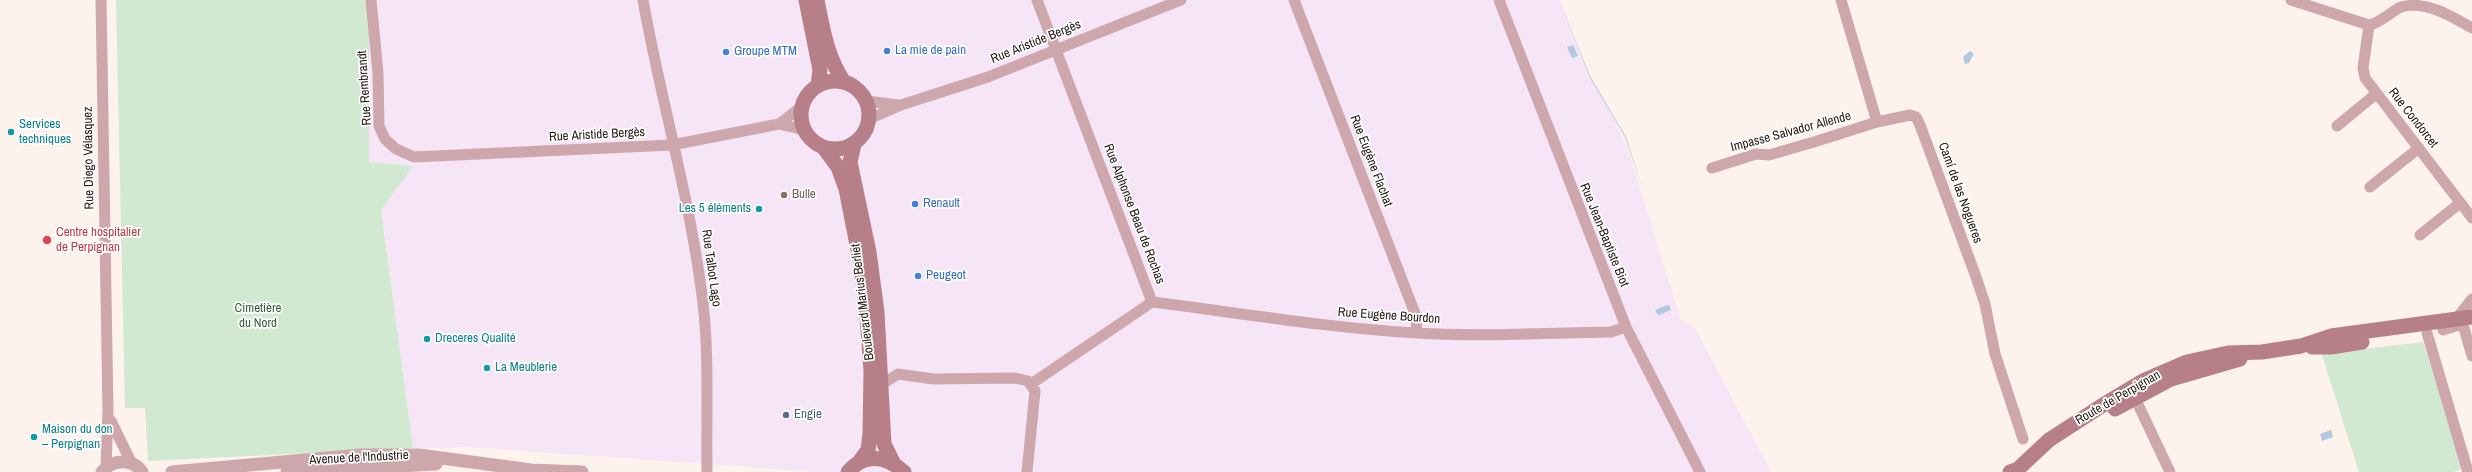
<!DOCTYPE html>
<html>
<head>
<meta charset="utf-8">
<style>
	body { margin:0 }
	canvas { display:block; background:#fdf2ec }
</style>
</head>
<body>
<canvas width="2472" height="472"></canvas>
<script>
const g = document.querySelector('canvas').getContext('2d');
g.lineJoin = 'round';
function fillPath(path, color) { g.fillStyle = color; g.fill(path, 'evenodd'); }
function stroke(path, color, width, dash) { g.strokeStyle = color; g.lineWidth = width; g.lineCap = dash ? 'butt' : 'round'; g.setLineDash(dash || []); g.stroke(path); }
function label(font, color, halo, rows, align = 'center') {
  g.font = font + ' "Archivo Narrow",sans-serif'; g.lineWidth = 3.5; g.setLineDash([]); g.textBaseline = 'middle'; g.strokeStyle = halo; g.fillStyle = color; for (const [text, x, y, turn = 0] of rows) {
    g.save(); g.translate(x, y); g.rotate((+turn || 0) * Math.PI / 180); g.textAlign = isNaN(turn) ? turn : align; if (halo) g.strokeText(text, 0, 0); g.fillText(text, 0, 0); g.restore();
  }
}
const commercial = new Path2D(`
	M 365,0 L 1560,0 L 1588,76 L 1598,88 L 1627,147 L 1681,320 L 1695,328 L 1771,472 L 820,472 L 469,447 L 413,448 L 381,209 L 413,166 L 369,162 L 369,18 Z`);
const green = new Path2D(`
	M 116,0 L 365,0 L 369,18 L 369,162 L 413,166 L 381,210 L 413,448 L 148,461 L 145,408 L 125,408 Z
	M 2423,342 L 2464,468 L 2454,472 L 2359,472 L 2320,349 L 2323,354 Z`);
const water = new Path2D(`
	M 1559,0 L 1591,78 L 1626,137 L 1643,190 L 1625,137 L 1590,78 Z
	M 1573,45 L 1578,56 L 1572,58 L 1567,47 Z
	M 1970,51 L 1974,54 L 1969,63 L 1965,64 L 1963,57 Z
	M 1669,305 L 1671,310 L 1659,315 L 1655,312 L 1657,309 Z
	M 2331,430 L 2333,437 L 2322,441 L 2320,434 Z`);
const minor = new Path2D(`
	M 101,0 L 108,411 L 106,468
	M 371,0 L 378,73 L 379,126 L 385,139 L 396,149 L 414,157 L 672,145 L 779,124 L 804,130
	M 643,0 C 660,96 688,191 701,288 C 710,348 706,411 707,472
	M 1294,0 L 1416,316 L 1417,333
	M 1499,0 L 1626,327 L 1700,472
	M 1841,0 L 1877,122 L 1910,115 L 1916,117 L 1920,125 L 1976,277 L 1985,304 L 1995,354 L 2023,439
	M 2291,0 L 2369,25 C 2382,22 2390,12 2401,7 C 2426,0 2451,16 2472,28
	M 2369,25 L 2363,68 L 2365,78 L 2472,218
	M 867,101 L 898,105
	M 869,119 L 901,105 L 988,77 L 1181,0
	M 779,124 L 801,107
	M 2337,126 L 2376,94
	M 1712,168 L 1756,154 L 1769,155 L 1814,142 L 1877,122
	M 2370,187 L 2419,148
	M 2420,235 L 2460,203
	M 1152,302 C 1240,313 1328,328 1417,333 C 1481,337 1546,333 1611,332 L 1626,327
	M 2457,318 L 2472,299
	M 2464,328 L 2472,356
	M 2443,330 L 2463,324
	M 2427,333 L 2468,472
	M 1031,384 L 1152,302 L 1037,0
	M 881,385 L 898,374 L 933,379 L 1015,378 L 1028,381 L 1035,391 L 1027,472
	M 2135,398 L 2170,472
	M 111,421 L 132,464`);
const tertiary = new Path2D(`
	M 102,472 C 113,459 132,458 142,472
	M 172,472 L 360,455 L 419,455 L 531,470 L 582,472
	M 287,472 L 436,464`);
const secondary = new Path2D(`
	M 806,0 L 820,70 L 818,85
	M 817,0 C 823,30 827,57 844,82
	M801 115a34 34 0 1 1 68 0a34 34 0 1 1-68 0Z
	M 854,144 L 850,162 L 869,252 L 877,312 L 884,444 L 893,462
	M 824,148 L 838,167 L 846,189 L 861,265 L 867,316 L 871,371 L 870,434 L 868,450 L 860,461
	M 2312,347 L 2331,347 L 2362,342
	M 2115,409 L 2171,379 L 2240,359
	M 848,472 C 865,452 886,456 904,472
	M 2010,472 L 2018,469 L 2049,440 L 2103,405 L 2143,381 L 2187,362 L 2228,353 L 2262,352 L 2301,346 L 2331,336 L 2472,317`);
const markers = [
	[887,51,4,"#3f7fe0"],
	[726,52,4,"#3f7fe0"],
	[11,132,4,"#0f9aa8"],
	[784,195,4,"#8d6e63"],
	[915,204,4,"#3f7fe0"],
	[759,209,4,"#0f9aa8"],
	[47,240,5,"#e0444e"],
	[918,276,4,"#3f7fe0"],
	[427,339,4,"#0f9aa8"],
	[487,368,4,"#0f9aa8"],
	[786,415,4,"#5c6f8a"],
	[34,437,4,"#0f9aa8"]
];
const streetNames = [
	["Rue Aristide Bergès",1036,42,-22],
	["Rue Rembrandt",365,88,-94],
	["Rue Condorcet",2413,118,52],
	["Impasse Salvador Allende",1791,132,-15],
	["Rue Aristide Bergès",597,135,-3],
	["Rue Diego Vélasquez",89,158,-91],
	["Rue Eugène Flachat",1371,161,69],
	["Camí de las Nogueres",1960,193,70],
	["Rue Alphonse Beau de Rochas",1134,214,69],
	["Rue Jean-Baptiste Biot",1604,235,68],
	["Rue Talbot Lago",711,268,82],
	["Boulevard Marius Berliet",863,302,-97],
	["Rue Eugène Bourdon",1389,316,4],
	["Route de Perpignan",2118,398,-30],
	["Avenue de l'Industrie",359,458,-3]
];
const shopNames = [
	["La mie de pain",895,51],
	["Groupe MTM",734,52],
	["Renault",923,204],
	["Peugeot",926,276]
];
const cultureNames = [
	["Services",19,125],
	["techniques",19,140],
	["Les 5 éléments",751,209,"right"],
	["Dreceres Qualité",435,339],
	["La Meublerie",495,368],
	["Maison du don",42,430],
	["– Perpignan",42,445]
];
const educationNames = [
	["Bulle",792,195]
];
const healthNames = [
	["Centre hospitalier",56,233],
	["de Perpignan",56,248]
];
const parkNames = [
	["Cimetière",258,309],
	["du Nord",258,324]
];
const serviceNames = [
	["Engie",794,415]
];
fillPath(commercial, '#f5e5f7');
fillPath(green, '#d1e9d1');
fillPath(water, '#b2c8e0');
stroke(minor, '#cda7ac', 11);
stroke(tertiary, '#cda7ac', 13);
stroke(secondary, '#b78088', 15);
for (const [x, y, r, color] of markers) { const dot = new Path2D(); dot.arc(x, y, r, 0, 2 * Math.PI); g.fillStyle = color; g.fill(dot); stroke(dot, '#fff', 1.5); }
label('13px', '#2a201b', '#fff', streetNames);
label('13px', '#366cbe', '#fff', shopNames, 'left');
label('13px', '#0d838f', '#fff', cultureNames, 'left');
label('13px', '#785e54', '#fff', educationNames, 'left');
label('13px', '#be3a42', '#fff', healthNames, 'left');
label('13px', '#395e3a', '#fff', parkNames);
label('13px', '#4e5e75', '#fff', serviceNames, 'left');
</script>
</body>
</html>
